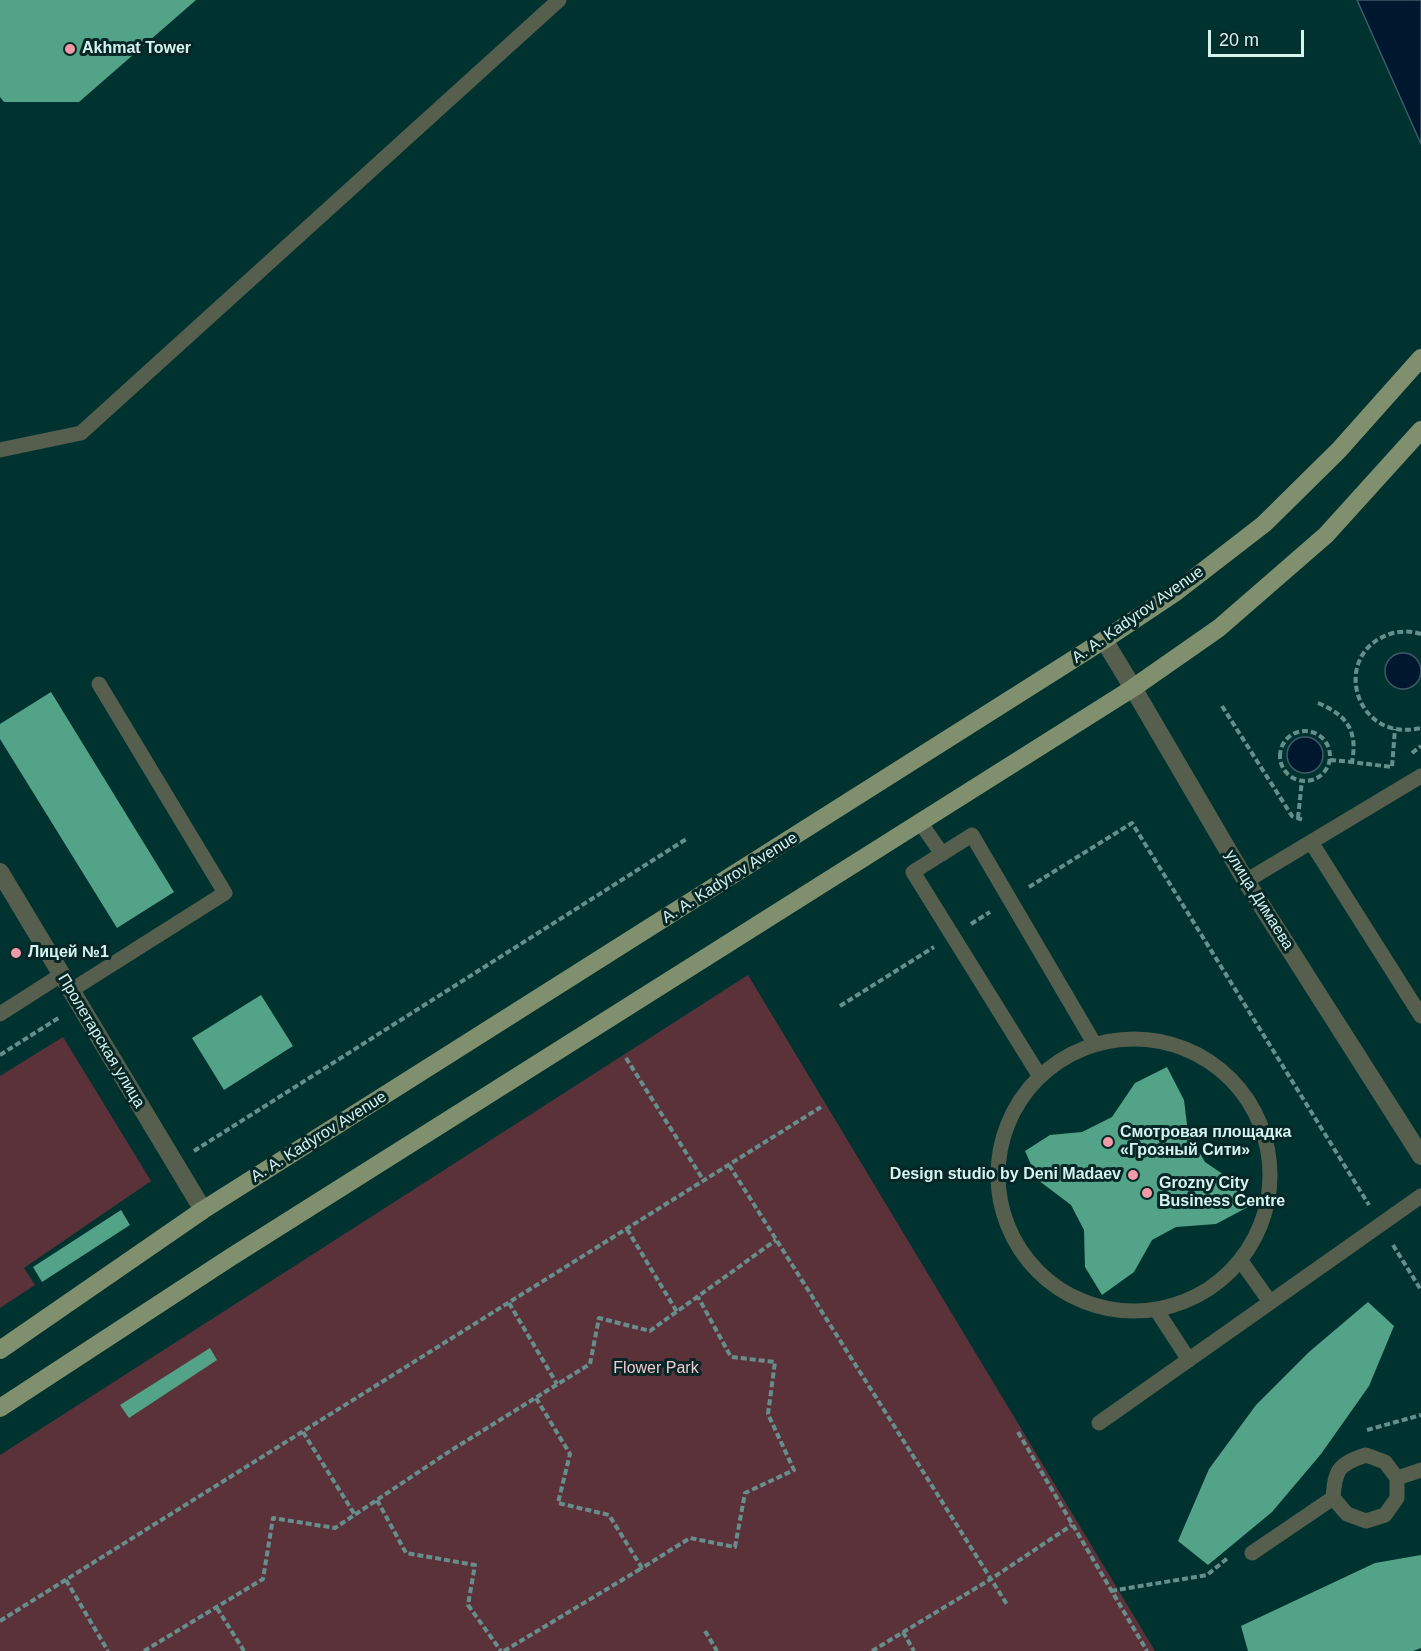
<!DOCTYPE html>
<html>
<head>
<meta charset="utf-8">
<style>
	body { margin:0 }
	#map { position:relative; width:1421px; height:1651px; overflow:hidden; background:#003330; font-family:Arial,sans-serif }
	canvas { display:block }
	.scale { position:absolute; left:1208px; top:30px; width:96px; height:27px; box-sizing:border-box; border:3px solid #d6f3f0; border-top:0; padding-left:8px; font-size:18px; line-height:21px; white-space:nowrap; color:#d6f3f0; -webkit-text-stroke:4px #062725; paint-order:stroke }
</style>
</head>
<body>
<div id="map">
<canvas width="1421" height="1651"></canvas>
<div class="scale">20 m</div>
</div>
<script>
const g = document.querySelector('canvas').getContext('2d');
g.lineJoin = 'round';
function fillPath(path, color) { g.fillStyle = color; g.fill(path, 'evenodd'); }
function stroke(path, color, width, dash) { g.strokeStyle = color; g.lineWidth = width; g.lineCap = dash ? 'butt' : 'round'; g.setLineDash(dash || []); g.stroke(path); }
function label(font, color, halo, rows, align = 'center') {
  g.font = font + ' Arial,sans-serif'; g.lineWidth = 6; g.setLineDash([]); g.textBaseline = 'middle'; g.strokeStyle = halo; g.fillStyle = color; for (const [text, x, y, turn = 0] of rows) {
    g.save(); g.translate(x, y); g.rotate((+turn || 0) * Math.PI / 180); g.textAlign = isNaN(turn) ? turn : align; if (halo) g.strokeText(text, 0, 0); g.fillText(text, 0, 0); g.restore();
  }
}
const green = new Path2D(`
	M 748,975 L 1155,1651 L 0,1651 L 0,1455 Z
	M 63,1037 L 151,1181 L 24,1268 L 35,1285 L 0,1308 L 0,1076 Z`);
const water = new Path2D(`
	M 1357,0 L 1421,0 L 1421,144 Z
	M1385 671a18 18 0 1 1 36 0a18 18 0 1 1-36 0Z
	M1287 755a18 18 0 1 1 36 0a18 18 0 1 1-36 0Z`);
const building = new Path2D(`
	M 0,0 L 196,0 L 79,102 L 4,102 L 0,97 Z
	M 51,692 L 174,892 L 117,928 L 0,739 L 0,724 Z
	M 261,995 L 293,1046 L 224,1090 L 192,1038 Z
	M 1167,1067 L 1184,1100 L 1188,1133 L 1205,1162 L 1227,1177 L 1248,1207 L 1216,1224 L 1176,1227 L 1152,1240 L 1134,1272 L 1102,1295 L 1085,1267 L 1084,1230 L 1071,1205 L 1038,1180 L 1025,1151 L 1050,1135 L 1082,1132 L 1112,1117 L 1135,1083 Z
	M 121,1210 L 130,1225 L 42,1282 L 33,1267 Z
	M 1368,1302 L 1394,1326 L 1369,1386 L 1321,1454 L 1272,1512 L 1208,1565 L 1178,1541 L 1209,1469 L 1256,1405 L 1309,1352 Z
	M 210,1348 L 217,1360 L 129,1418 L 120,1405 Z
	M 1421,1555 L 1421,1648 L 1413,1651 L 1248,1651 L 1241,1626 L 1375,1563 Z`);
const path = new Path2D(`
	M 1421,634 C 1412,631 1402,631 1393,633 C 1329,651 1353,744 1421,728
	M 1318,703 C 1347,715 1358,731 1352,762 L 1392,767 L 1395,729
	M 1222,706 L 1292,816 L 1303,820
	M1280 756a25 25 0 1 1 50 0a25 25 0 1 1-50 0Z
	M 1412,753 L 1421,746
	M 1330,760 L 1352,762
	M 1298,818 L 1302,780
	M 1029,887 L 1132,823 L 1369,1205
	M 971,924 L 990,912
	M 840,1006 L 934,947
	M 0,1055 L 60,1017
	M 626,1058 L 704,1181
	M 194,1151 L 688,838
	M 729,1165 L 1008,1606
	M 627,1229 L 677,1312
	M 1393,1245 L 1421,1290
	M 509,1303 L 557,1384
	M 536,1398 L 570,1454 L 558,1503 L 609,1515 L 642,1568 L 690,1538 L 735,1547 L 745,1493 L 794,1470 L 768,1414 L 775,1362 L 731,1357 L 698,1297
	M 1367,1430 L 1421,1415
	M 303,1432 L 355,1515
	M 1018,1432 L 1147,1651
	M 377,1500 L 406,1553 L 475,1565 L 468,1605 L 501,1651
	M 66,1580 L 108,1651
	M 1111,1591 L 1207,1575 L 1229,1557
	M 217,1608 L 244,1651
	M 0,1621 L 821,1107
	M 705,1631 L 717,1651
	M 903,1632 L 914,1651
	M 144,1651 L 263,1579 L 273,1518 L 335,1528 L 450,1451 L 590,1364 L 599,1318 L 650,1331 L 776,1240
	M 504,1651 L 642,1568
	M 872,1651 L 991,1579 L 1072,1525`);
const service = new Path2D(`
	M 0,450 L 81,433 L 559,0
	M 920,822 L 942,854
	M 1311,842 L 1421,1016
	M 1246,881 L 1421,776
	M 70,991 L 225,893 L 99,684
	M 0,1014 L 61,975
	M998 1175a136 136 0 1 1 272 0a136 136 0 1 1-272 0Z
	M 1039,1075 L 913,872 L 972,835 L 1094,1043
	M 1241,1261 L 1270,1302
	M 1157,1311 L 1189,1360
	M 1099,1423 L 1421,1196
	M 1366,1455 L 1385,1462 L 1397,1478 L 1397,1498 L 1385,1515 L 1366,1521 L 1347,1514 L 1333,1498 C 1335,1470 1338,1464 1366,1455 Z
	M 1397,1478 L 1421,1470
	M 1252,1553 L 1333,1498`);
const minor = new Path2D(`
	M 1104,640 L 1133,688 L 1246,881 L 1421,1156
	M 0,872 L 203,1210`);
const primary = new Path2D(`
	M 0,1350 L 203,1210 L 1104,640 L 1176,592 L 1264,524 L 1339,450 L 1421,358
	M 0,1408 L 231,1257 L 1133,688 L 1219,628 L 1326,535 L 1421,430`);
const markers = [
	[70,49,6,"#f39aa9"],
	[16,953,6,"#f39aa9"],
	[1108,1142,6,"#f39aa9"],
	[1133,1175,6,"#f39aa9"],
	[1147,1193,6,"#f39aa9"]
];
const poiNames = [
	["Akhmat Tower",82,49],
	["Лицей №1",28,953],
	["Смотровая площадка",1120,1133],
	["«Грозный Сити»",1120,1151],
	["Design studio by Deni Madaev",1121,1175,"right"],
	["Grozny City",1159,1184],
	["Business Centre",1159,1202]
];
const streetNames = [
	["A. A. Kadyrov Avenue",1138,615,-35],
	["A. A. Kadyrov Avenue",730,878,-32],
	["улица Димаева",1259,900,58],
	["Пролетарская улица",101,1041,59],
	["A. A. Kadyrov Avenue",319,1137,-32]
];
const parkNames = [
	["Flower Park",656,1369]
];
fillPath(green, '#5c323a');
fillPath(water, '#00182e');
stroke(water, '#405a68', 1.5);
fillPath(building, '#52a387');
stroke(path, '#668f8c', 4, [6, 3]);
stroke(service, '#565e4d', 15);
stroke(minor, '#565e4d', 18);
stroke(primary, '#80906e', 18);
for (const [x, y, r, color] of markers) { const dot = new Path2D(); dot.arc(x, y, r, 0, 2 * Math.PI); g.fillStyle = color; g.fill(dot); stroke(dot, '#062725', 2); }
label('bold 16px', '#d6f3f0', '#062725', poiNames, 'left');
label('16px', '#d6f3f0', '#062725', streetNames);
label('16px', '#f4cad0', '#062725', parkNames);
</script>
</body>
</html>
